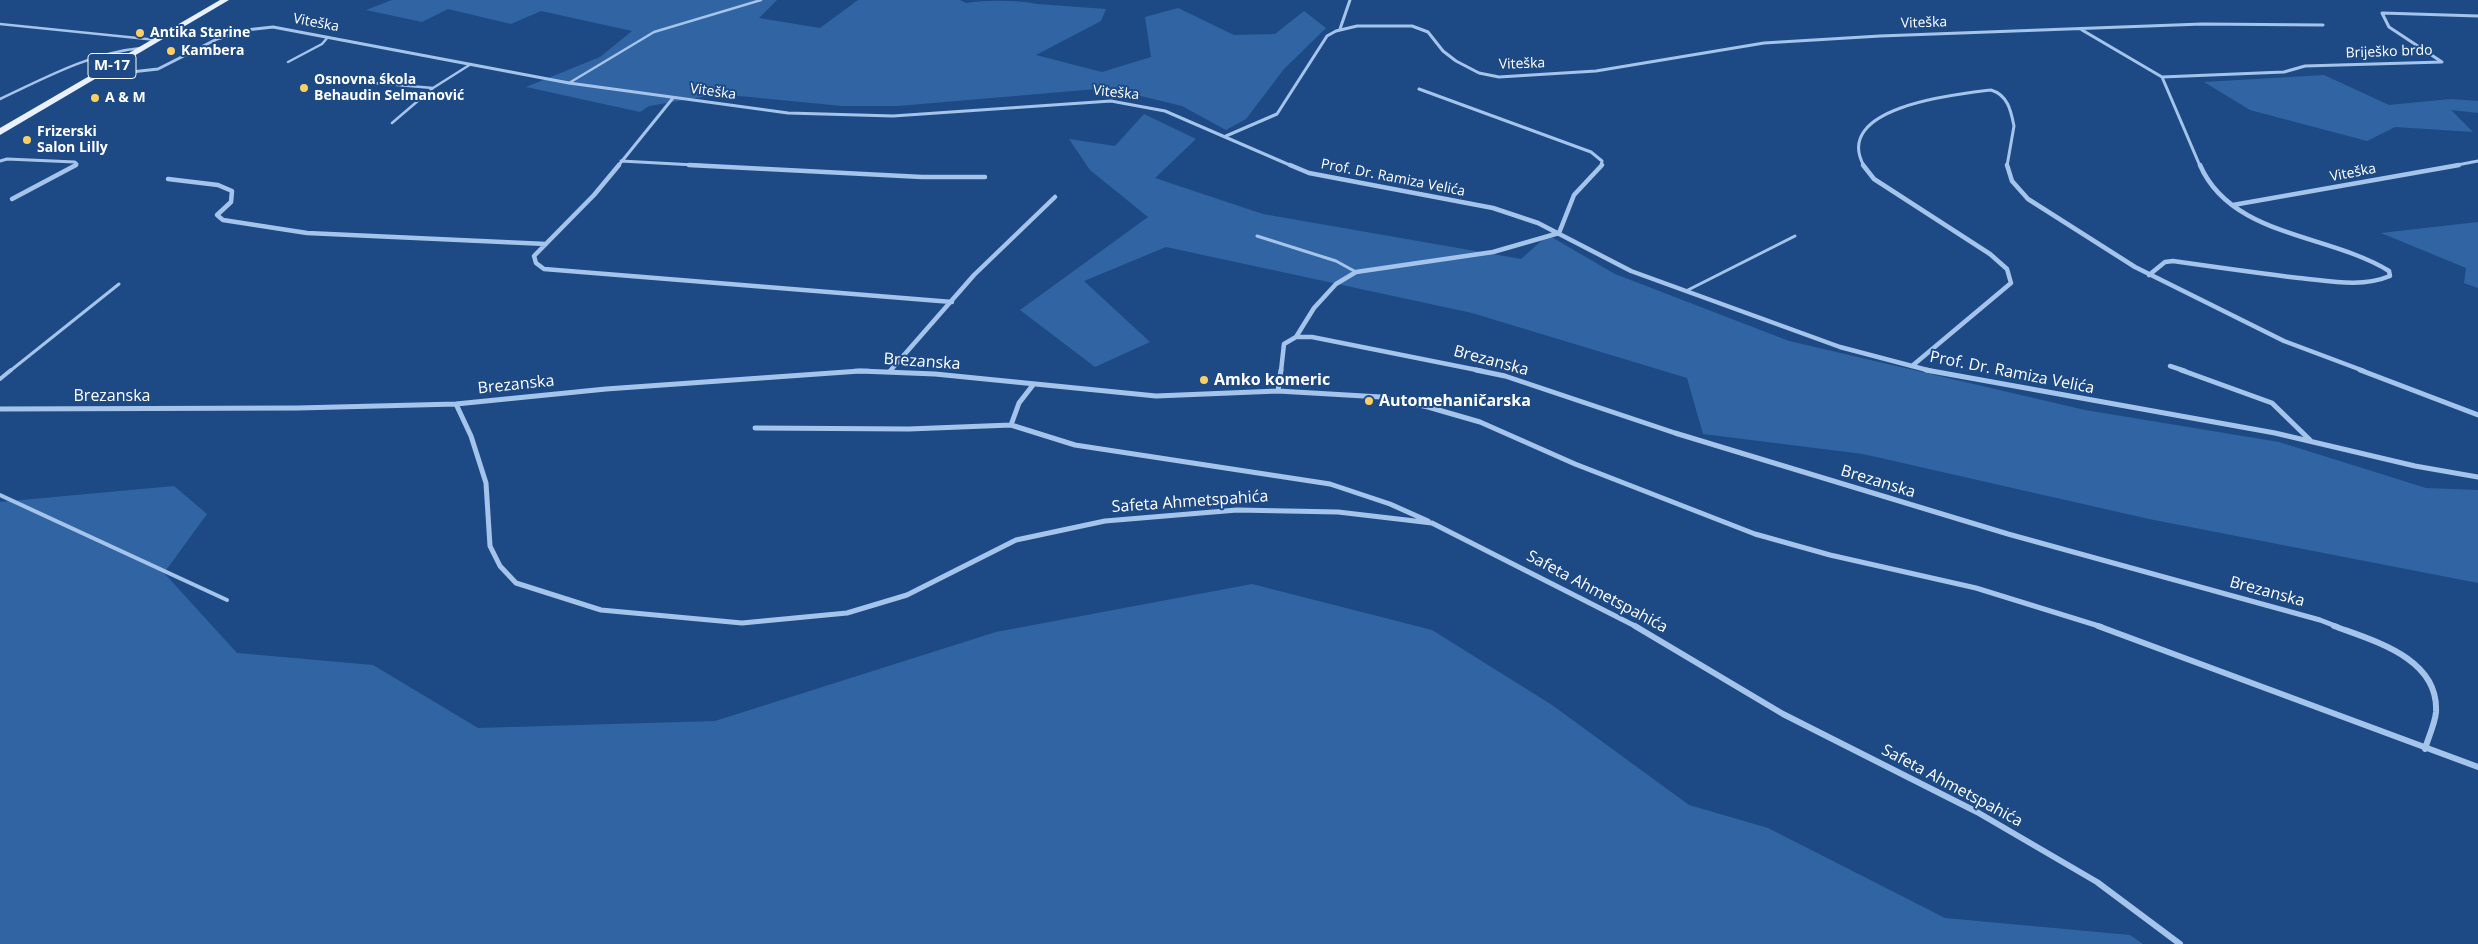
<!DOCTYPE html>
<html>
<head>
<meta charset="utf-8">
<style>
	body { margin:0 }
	canvas { display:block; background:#1d4a85 }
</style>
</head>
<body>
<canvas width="2478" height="944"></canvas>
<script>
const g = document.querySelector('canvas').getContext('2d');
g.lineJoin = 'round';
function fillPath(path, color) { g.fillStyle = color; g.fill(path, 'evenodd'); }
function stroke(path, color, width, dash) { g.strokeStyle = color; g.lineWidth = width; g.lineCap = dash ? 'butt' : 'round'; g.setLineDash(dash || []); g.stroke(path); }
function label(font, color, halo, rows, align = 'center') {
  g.font = font + ' "Open Sans",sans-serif'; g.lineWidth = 4; g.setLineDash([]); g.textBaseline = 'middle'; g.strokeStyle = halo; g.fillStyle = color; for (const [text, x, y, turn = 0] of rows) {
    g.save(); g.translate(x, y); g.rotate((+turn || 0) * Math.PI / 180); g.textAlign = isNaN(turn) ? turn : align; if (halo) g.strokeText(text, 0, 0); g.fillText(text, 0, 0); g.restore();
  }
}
const green = new Path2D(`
	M 392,0 L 777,0 L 759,18 L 820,28 L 858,0 L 960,0 L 966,3 C 987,0 1016,0 1037,4 L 1106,9 L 1101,21 L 1036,55 L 1102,72 L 1151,57 L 1145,17 L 1178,8 L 1234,35 L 1275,34 L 1304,11 L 1326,28 L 1284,69 L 1246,119 L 1226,130 L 1182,106 L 1108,88 L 898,106 L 842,106 L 719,94 L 649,106 L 640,112 L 526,87 L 600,57 L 632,31 L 541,11 L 511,24 L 448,9 L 422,22 L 366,10 Z
	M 2324,75 L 2389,105 L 2451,99 L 2478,101 L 2478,113 L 2451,110 L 2473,132 L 2395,127 L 2367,141 L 2250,110 L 2204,82 Z
	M 1144,114 L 1196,139 L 1155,178 L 1263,214 L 1521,259 L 1548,235 L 1615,274 L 1789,341 L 2085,410 L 2279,442 L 2426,488 L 2478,490 L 2478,583 L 2149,519 L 1863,454 L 1703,434 L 1687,378 L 1472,313 L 1166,247 L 1084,281 L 1150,342 L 1095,367 L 1020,310 L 1148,217 L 1090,170 L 1069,139 L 1115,146 Z
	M 2478,222 L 2478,288 L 2464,283 L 2466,268 L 2381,233 Z
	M 174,486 L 207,514 L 164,573 L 237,653 L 373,665 L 478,728 L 715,721 L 996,632 L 1252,584 L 1432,630 L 1552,705 L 1689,805 L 1768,828 L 1945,918 L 2130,935 L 2143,944 L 0,944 L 0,502 Z`);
const laneFar2 = new Path2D(`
	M 0,24 L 157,40
	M 288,62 L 322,44 L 328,37
	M 315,78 L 433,88
	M 569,83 L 654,32 L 761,0
	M 0,99 C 45,78 90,53 141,48
	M 392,123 L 433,88 L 471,64`);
const laneFar1 = new Path2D(`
	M 1257,236 L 1336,261 L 1356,272
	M 1686,291 L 1795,236
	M 10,371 L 119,284`);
const lane = new Path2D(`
	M 0,379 L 11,370
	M 0,495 L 227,600`);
const streetFar3 = new Path2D(`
	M 1340,29 L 1350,0
	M 2082,30 L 2162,77 L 2200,166
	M 96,76 L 158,69 L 217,39 L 246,30 L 273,27 L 569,83 L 788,113 L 893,116 L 1111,101 L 1165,111 L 1292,166
	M 2162,77 L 2284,72 L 2305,66 L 2442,62 L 2389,27 L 2382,13 L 2478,16
	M 1419,89 L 1591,152 L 1602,161 L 1601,166
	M 1226,136 L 1277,114 L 1327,36 L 1336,31 L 1357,26 L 1412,26 L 1428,32 L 1443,51 L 1456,61 L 1479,73 L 1499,77 L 1596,71 L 1764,43 L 1880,36 L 2202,24 L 2323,25
	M 0,161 L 7,159 L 75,162 L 77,164 L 74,166
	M 621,161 L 713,166
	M 618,166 L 673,98
	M 1864,166 C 1831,107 1957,94 1991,90 C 2008,95 2011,111 2014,126 L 2007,166
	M 2452,166 L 2478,161`);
const streetFar2 = new Path2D(`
	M 619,165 L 594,195 L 534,256 L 536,263 L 544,269 L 952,302
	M 689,165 L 922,177 L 985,177
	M 1290,165 L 1309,173 L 1493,208 L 1538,223 L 1631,271 L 1840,347 L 1931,371
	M 1863,165 L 1874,179 L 1990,254 L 2007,269 L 2011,283 L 1912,366
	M 2007,165 L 2012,181 L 2028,199 L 2135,267 L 2284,341 L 2364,371
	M 168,179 L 218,185 L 232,191 L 231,202 L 217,215 L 223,220 L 307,233 L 546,244
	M 12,199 L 76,165
	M 2233,205 L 2459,165
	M 2149,275 L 2165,262 L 2173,261 C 2215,267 2257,273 2299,278 C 2330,281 2361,288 2390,276 L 2389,271 C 2330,234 2231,237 2200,165
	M 1296,337 L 1314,308 L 1336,284 L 1356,272 L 1493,252 L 1559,233 L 1574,195 L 1602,165
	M 2170,366 L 2185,371
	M 855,371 L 869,371
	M 890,371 L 974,275 L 1055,197
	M 1281,371 L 1284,344 L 1296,337 L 1312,337 L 1482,371`);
const streetFar1 = new Path2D(`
	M 1476,370 L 1505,376 L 1675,433 L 2008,534 L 2320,620 L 2338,627
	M 1926,370 L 2275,433 L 2415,466 L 2478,477
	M 2181,370 L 2272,403 L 2310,440
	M 2360,370 L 2478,415
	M 1033,385 L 1019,403 L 1011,425 L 1075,445 L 1330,484 L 1390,504 L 1428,521
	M 1278,391 L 1281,370
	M 456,404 L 471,436 L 486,483 L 490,546 L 500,566 L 516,583 L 601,610 L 742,623 L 847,613 L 907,595 L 1016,540 L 1105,521 L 1237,510 L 1338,512 L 1432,523 L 1637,627
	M 0,409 L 298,408 L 456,404 L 606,389 L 860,371 L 935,374 L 1156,396 L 1278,391 L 1381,397 L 1428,407 L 1480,422 L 1575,464 L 1755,534 L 1830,555 L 1976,588 L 2102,627
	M 755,428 L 909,429 L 1011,425`);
const street = new Path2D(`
	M 1635,626 L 1783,714 L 1977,812 L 2097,882 L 2180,944
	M 2098,626 L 2478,767
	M 2334,626 C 2374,641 2439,658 2436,712 C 2435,724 2428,738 2425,749`);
const primary = new Path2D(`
	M 220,0 L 229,0 L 0,135 L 0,128 Z`);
const markers = [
	[140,33,5,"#fbcf63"],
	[171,51,5,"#fbcf63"],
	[304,88,5,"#fbcf63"],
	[95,98,5,"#fbcf63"],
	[27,140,5,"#fbcf63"],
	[1204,380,5,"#fbcf63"],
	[1369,401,5,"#fbcf63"]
];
const farStreetnames = [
	["Viteška",316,23,11],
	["Viteška",1924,23,-2],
	["Briješko brdo",2389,52,-2],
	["Viteška",1522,64,-2],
	["Viteška",713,92,8],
	["Viteška",1116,93,6],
	["Viteška",2353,173,-11],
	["Prof. Dr. Ramiza Velića",1393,178,11]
];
const farPoinames = [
	["Antika Starine",150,33],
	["Kambera",181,51],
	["Osnovna śkola",314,80],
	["Behaudin Selmanović",314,96],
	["A & M",105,98],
	["Frizerski",37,132],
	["Salon Lilly",37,148]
];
const shields = [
	[112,66,48]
];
const shieldNames = [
	["M-17",112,66]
];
const streetNames = [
	["Brezanska",1491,361,15],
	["Brezanska",922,362,4],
	["Prof. Dr. Ramiza Velića",2012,373,11],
	["Brezanska",516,385,-6],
	["Brezanska",112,396],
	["Brezanska",1878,482,17],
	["Safeta Ahmetspahića",1190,502,-4],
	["Safeta Ahmetspahića",1597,592,28],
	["Brezanska",2267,592,15],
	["Safeta Ahmetspahića",1952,786,28]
];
const poiNames = [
	["Amko komeric",1214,380],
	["Automehaničarska",1379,401]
];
fillPath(green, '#3064a3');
stroke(laneFar2, '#a5c4eb', 2.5);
stroke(laneFar1, '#a5c4eb', 3);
stroke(lane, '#a5c4eb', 4);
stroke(streetFar3, '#a5c4eb', 3);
stroke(streetFar2, '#a5c4eb', 4.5);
stroke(streetFar1, '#a5c4eb', 5);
stroke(street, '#a5c4eb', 6);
fillPath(primary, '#e9f1fe');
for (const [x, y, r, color] of markers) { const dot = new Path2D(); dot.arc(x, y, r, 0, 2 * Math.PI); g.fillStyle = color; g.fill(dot); stroke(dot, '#1d4a85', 2); }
label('14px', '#fff', '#1d4a85', farStreetnames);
label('bold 14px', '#fff', '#1d4a85', farPoinames, 'left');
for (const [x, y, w] of shields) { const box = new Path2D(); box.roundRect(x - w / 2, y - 12.5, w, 25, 4); g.fillStyle = '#1d4a85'; g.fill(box); stroke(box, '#fff', 1); }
label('bold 15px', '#fff', null, shieldNames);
label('16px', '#fff', '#1d4a85', streetNames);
label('bold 16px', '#fff', '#1d4a85', poiNames, 'left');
</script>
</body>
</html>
